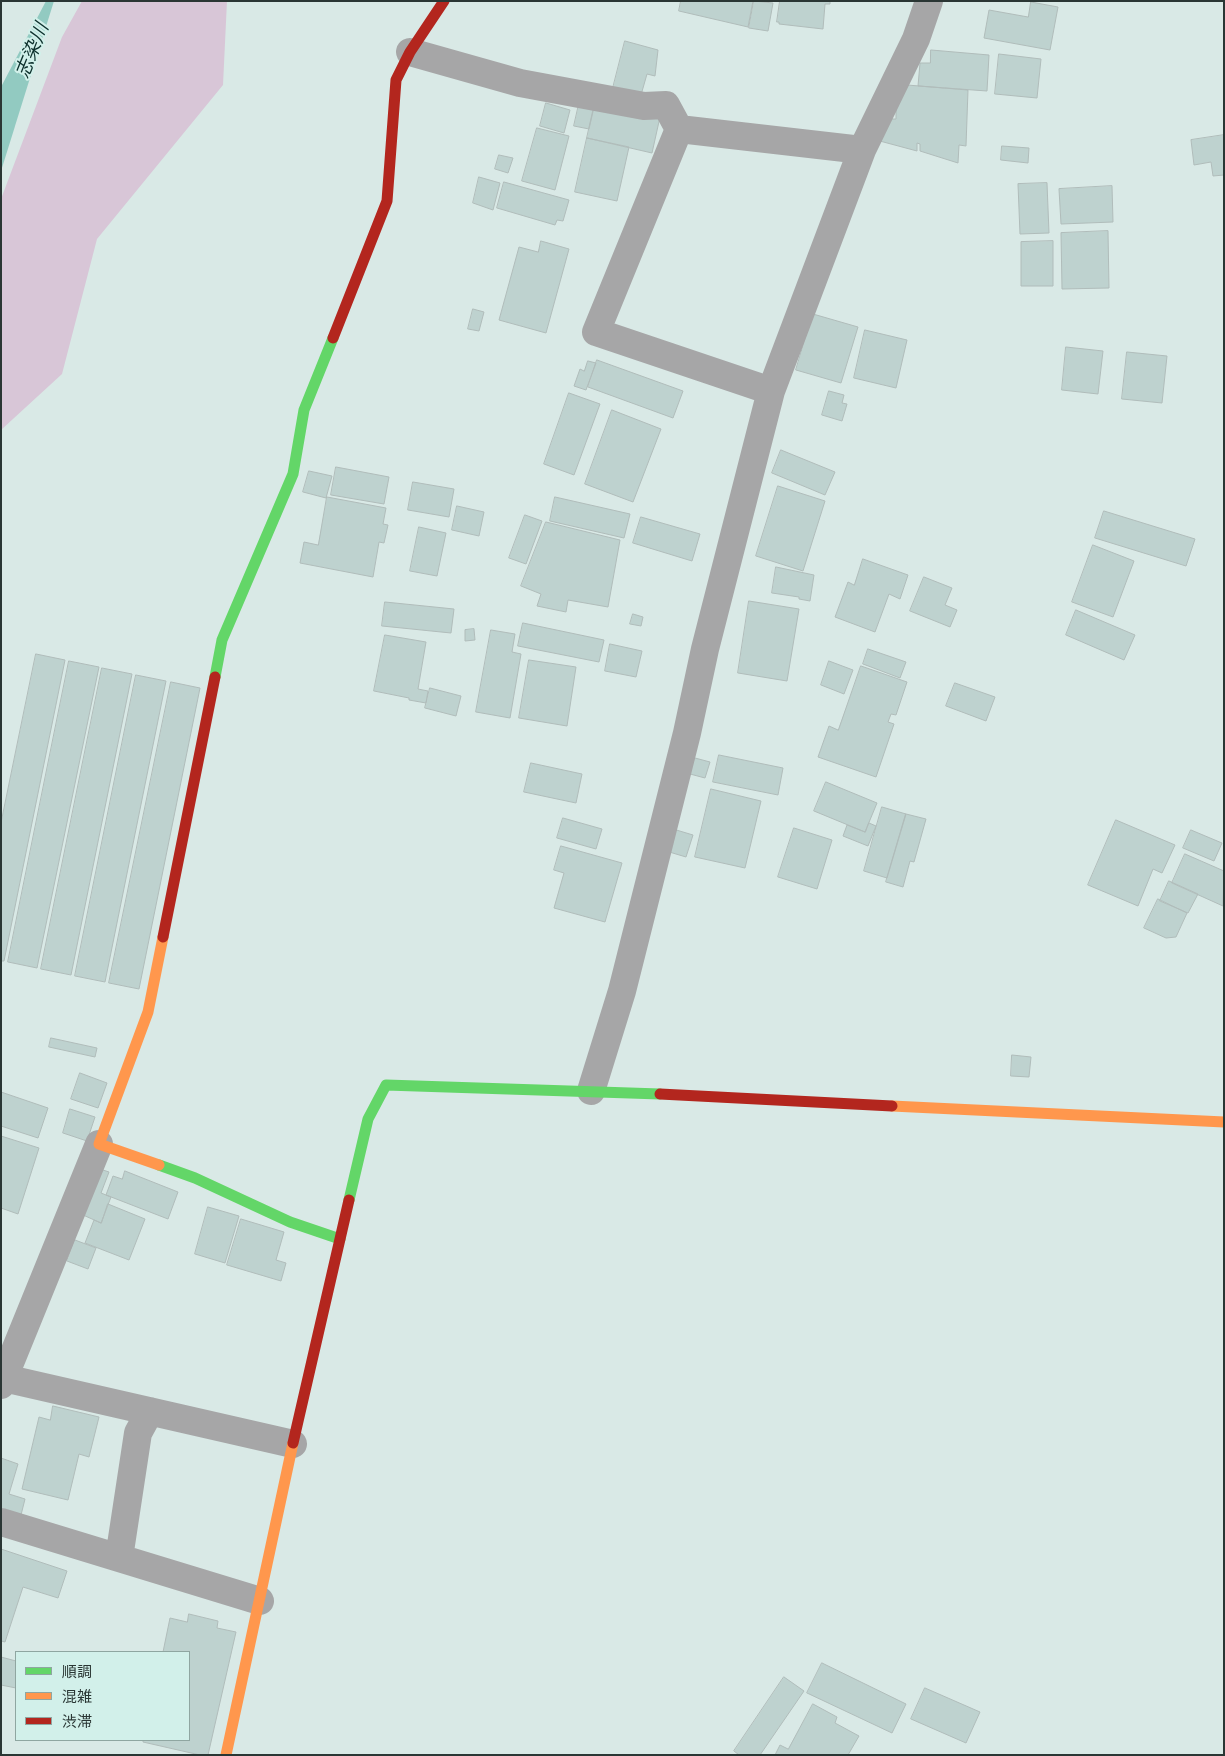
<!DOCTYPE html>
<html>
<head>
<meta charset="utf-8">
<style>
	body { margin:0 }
	#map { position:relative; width:1225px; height:1756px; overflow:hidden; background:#d9e9e6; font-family:"DM Sans","Noto Sans JP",sans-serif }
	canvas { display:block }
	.frame { position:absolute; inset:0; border:2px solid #2a3634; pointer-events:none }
	.legend { position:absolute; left:15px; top:1651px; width:175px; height:90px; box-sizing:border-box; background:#d2f0ea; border:1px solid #8fa6a1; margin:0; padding:6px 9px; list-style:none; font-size:15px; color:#2a3634 }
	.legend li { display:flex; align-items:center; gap:10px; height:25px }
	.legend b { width:25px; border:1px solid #8fa6a1 }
</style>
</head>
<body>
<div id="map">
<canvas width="1225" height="1756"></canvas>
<div class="frame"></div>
<ul class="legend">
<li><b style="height:6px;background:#63d668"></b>順調</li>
<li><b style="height:6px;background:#ff974d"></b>混雑</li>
<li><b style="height:6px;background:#b3261e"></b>渋滞</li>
</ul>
</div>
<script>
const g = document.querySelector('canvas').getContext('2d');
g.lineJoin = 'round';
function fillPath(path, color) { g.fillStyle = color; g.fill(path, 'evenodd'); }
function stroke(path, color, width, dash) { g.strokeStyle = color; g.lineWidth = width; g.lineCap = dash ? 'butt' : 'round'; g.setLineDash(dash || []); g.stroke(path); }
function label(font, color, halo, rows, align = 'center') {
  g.font = font + ' "DM Sans","Noto Sans JP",sans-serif'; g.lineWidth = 4; g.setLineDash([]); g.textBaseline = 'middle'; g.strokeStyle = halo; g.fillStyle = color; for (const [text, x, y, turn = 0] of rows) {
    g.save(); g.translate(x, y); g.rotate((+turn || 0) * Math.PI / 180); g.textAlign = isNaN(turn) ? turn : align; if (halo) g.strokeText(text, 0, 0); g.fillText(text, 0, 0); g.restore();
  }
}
const green = new Path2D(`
	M 82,1 L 227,1 L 223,85 L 97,239 L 62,374 L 1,430 L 1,199 L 62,37 Z`);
const water = new Path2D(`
	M 46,1 L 54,1 L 1,171 L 1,87 Z`);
const building = new Path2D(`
	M 681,1 L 753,1 L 748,27 L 679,11 Z
	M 754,1 L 773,3 L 768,31 L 749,28 Z
	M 780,1 L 830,1 L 830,4 L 825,4 L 823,29 L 779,24 L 779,22 L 777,22 Z
	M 1031,2 L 1058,7 L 1050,50 L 984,38 L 989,10 L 1028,17 Z
	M 625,41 L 658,50 L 655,76 L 647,74 L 641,95 L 613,88 Z
	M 931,50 L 989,55 L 987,91 L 918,86 L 920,63 L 930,63 Z
	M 999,54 L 1041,59 L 1037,98 L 995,94 Z
	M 907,85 L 968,90 L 966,146 L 959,145 L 958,163 L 920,151 L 920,144 L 917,143 L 917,151 L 876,140 L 888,119 L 896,119 L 896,105 Z
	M 546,103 L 570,110 L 564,133 L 540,126 Z
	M 579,104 L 594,107 L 589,129 L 574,126 Z
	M 594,107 L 660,117 L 652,153 L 587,138 Z
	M 537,128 L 569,136 L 555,190 L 522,181 Z
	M 1224,135 L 1224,175 L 1213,176 L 1211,162 L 1194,165 L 1191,140 Z
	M 587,138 L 629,147 L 617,201 L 575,192 Z
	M 1002,146 L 1029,148 L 1028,163 L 1001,160 Z
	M 499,155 L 513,158 L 508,173 L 495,169 Z
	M 479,177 L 500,183 L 493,210 L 473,203 Z
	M 504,182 L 569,200 L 563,221 L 557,220 L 555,225 L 497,208 Z
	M 1047,183 L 1049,233 L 1020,234 L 1018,184 Z
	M 1112,186 L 1113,222 L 1061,224 L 1059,189 Z
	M 1108,231 L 1109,288 L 1062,289 L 1061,233 Z
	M 541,241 L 569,249 L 546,333 L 499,320 L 519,247 L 538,252 Z
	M 1053,241 L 1053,286 L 1021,286 L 1021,242 Z
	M 473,309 L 484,312 L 479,331 L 468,329 Z
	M 813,314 L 858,327 L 841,383 L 796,370 Z
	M 865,330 L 907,340 L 896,388 L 854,378 Z
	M 1066,347 L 1103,351 L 1098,394 L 1062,390 Z
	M 1127,352 L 1167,356 L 1162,403 L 1122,399 Z
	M 597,360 L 683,391 L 673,418 L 588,387 Z
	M 588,361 L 596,363 L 586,390 L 574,386 L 580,369 L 584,371 Z
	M 829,391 L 844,395 L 842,403 L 847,404 L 842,421 L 822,415 Z
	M 569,393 L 600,404 L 574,475 L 544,464 Z
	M 612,410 L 661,429 L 633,502 L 585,484 Z
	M 781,450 L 835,472 L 825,495 L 772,473 Z
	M 336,467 L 389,477 L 384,504 L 331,495 Z
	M 309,471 L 332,476 L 326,498 L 303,492 Z
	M 413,482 L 454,489 L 449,517 L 408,510 Z
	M 778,486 L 825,501 L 803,571 L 756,556 Z
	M 327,497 L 386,508 L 383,524 L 388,525 L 384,543 L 379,542 L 373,577 L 300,563 L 304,542 L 318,545 Z
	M 555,497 L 630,514 L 624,538 L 550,521 Z
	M 457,506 L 484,512 L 479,536 L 452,530 Z
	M 1104,511 L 1195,539 L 1186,566 L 1095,538 Z
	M 525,515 L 542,521 L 526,564 L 509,558 Z
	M 641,517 L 700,534 L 692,561 L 633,543 Z
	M 546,522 L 620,540 L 608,607 L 568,600 L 566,612 L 537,606 L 541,594 L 521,586 Z
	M 419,527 L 446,533 L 437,576 L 410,571 Z
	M 1093,545 L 1134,561 L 1113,617 L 1072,602 Z
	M 863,559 L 908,575 L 900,599 L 889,594 L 875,632 L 835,617 L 848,582 L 854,585 Z
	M 776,567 L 814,575 L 810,601 L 799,599 L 799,597 L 772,593 Z
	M 924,577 L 952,588 L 945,605 L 957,610 L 950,627 L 910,611 Z
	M 749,601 L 799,609 L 787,681 L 738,673 Z
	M 385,602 L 454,609 L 451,633 L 382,626 Z
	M 1076,610 L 1135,635 L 1124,660 L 1066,635 Z
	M 633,614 L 643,617 L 641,626 L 630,624 Z
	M 523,623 L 604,640 L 599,662 L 518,646 Z
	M 474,629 L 475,640 L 465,641 L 465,630 Z
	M 491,630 L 515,634 L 512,652 L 521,654 L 510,718 L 476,712 Z
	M 385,635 L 426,642 L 418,689 L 428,691 L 426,703 L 409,700 L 409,698 L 374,691 Z
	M 610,644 L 642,651 L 636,677 L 605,671 Z
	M 868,649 L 906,662 L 900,678 L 863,664 Z
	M 36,654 L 65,660 L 4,961 L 1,961 L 1,823 Z
	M 529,660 L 576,667 L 567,726 L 519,718 Z
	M 69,661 L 99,667 L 37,968 L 8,962 Z
	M 829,661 L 853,670 L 844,694 L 821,685 Z
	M 861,666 L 907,682 L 896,715 L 891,714 L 888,722 L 894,724 L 876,777 L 818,757 L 829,726 L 838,730 Z
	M 102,668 L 132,674 L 71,975 L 41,969 Z
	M 136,675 L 166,681 L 105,982 L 75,976 Z
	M 171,682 L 200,688 L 139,989 L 109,983 Z
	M 955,683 L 995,697 L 986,721 L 946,706 Z
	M 430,688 L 461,696 L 456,716 L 425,708 Z
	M 719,755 L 783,768 L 778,795 L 713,782 Z
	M 695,758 L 710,762 L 705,778 L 690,774 Z
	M 531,763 L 582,774 L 576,803 L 524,792 Z
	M 826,782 L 877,803 L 865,832 L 814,811 Z
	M 711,789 L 761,801 L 745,868 L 695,857 Z
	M 882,807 L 906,814 L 887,878 L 864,871 Z
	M 906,814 L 926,819 L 914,862 L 910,861 L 903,887 L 886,882 Z
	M 563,818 L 602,829 L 596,849 L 557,838 Z
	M 1116,820 L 1175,845 L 1162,873 L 1153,869 L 1138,906 L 1088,885 Z
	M 869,823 L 876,826 L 868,846 L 843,836 L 847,825 L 865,832 Z
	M 794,828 L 832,840 L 817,889 L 778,877 Z
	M 673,829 L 693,835 L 686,857 L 666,851 Z
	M 1191,830 L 1222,843 L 1214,861 L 1183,848 Z
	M 561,846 L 622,863 L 605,922 L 554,908 L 564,873 L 554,870 Z
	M 1185,854 L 1224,871 L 1223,906 L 1172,883 Z
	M 1169,881 L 1198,894 L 1188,913 L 1160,901 Z
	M 1158,899 L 1187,913 L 1176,937 L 1166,938 L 1144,928 Z
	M 51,1038 L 97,1048 L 95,1057 L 49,1047 Z
	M 1012,1055 L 1031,1057 L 1029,1077 L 1011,1076 Z
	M 80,1073 L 107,1083 L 98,1108 L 71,1099 Z
	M 1,1092 L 48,1108 L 38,1138 L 1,1126 Z
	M 70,1109 L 95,1117 L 87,1141 L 63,1133 Z
	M 1,1136 L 39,1148 L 18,1214 L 1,1208 Z
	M 100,1169 L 109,1172 L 101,1193 L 111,1197 L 101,1223 L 83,1215 Z
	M 125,1171 L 178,1192 L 168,1219 L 106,1195 L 113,1176 L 122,1179 Z
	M 108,1204 L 145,1219 L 129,1260 L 85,1243 L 94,1220 L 101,1223 Z
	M 208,1207 L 239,1216 L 225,1263 L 195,1254 Z
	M 241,1219 L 284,1232 L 276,1260 L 286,1263 L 281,1281 L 227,1265 Z
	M 75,1240 L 96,1248 L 88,1269 L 67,1261 Z
	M 53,1406 L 99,1417 L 89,1457 L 79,1454 L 68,1500 L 22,1489 L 39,1417 L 50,1420 Z
	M 1,1458 L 18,1464 L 9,1494 L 25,1499 L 21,1515 L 1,1509 Z
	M 1,1549 L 67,1571 L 58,1598 L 23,1587 L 5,1642 L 1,1641 Z
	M 189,1614 L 218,1621 L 217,1628 L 236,1632 L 208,1755 L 200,1755 L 143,1742 L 143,1740 L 189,1740 L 189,1652 L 163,1652 L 170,1618 L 187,1622 Z
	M 1,1657 L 16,1661 L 16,1688 L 1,1685 Z
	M 822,1663 L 906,1704 L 892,1733 L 807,1693 Z
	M 784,1677 L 804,1691 L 760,1755 L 739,1755 L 734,1751 Z
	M 925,1688 L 980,1712 L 966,1743 L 911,1719 Z
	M 813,1704 L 837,1717 L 835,1723 L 859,1736 L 848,1755 L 775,1755 L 780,1745 L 788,1749 Z`);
const street = new Path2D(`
	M 410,52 L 520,83 L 644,106 L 666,105 L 679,129 L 862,150
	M 679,129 L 596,332 L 771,391
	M 591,1091 L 622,991 L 687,733 L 705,649 L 771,391 L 862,150 L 916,39 L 929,1
	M 4,1378 L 293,1444
	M 1,1385 L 99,1144
	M 1,1522 L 260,1601
	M 119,1558 L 138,1433 L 150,1411`);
const fast = new Path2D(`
	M 215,677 L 222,640 L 293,474 L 304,410 L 333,338
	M 159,1165 L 195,1178 L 290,1222 L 340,1239
	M 349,1200 L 368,1119 L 386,1085 L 660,1094`);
const slow = new Path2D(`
	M 892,1106 L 1224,1122
	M 159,1165 L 99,1144 L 148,1012 L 163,937
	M 226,1755 L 293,1443`);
const jam = new Path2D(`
	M 333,338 L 387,201 L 396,80 L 410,52 L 444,1
	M 163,937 L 215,677
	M 660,1094 L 892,1106
	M 293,1443 L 349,1200`);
const waterNames = [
	["志染川",33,51,-68]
];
fillPath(green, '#d8c6d7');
fillPath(water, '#92cac1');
fillPath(building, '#bed2cf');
stroke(building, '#b0bcba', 1);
stroke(street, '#a6a6a7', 28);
stroke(fast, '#63d668', 11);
stroke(slow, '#ff974d', 11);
stroke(jam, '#b3261e', 11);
label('italic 19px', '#0c302c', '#d2f0ea', waterNames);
</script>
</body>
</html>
